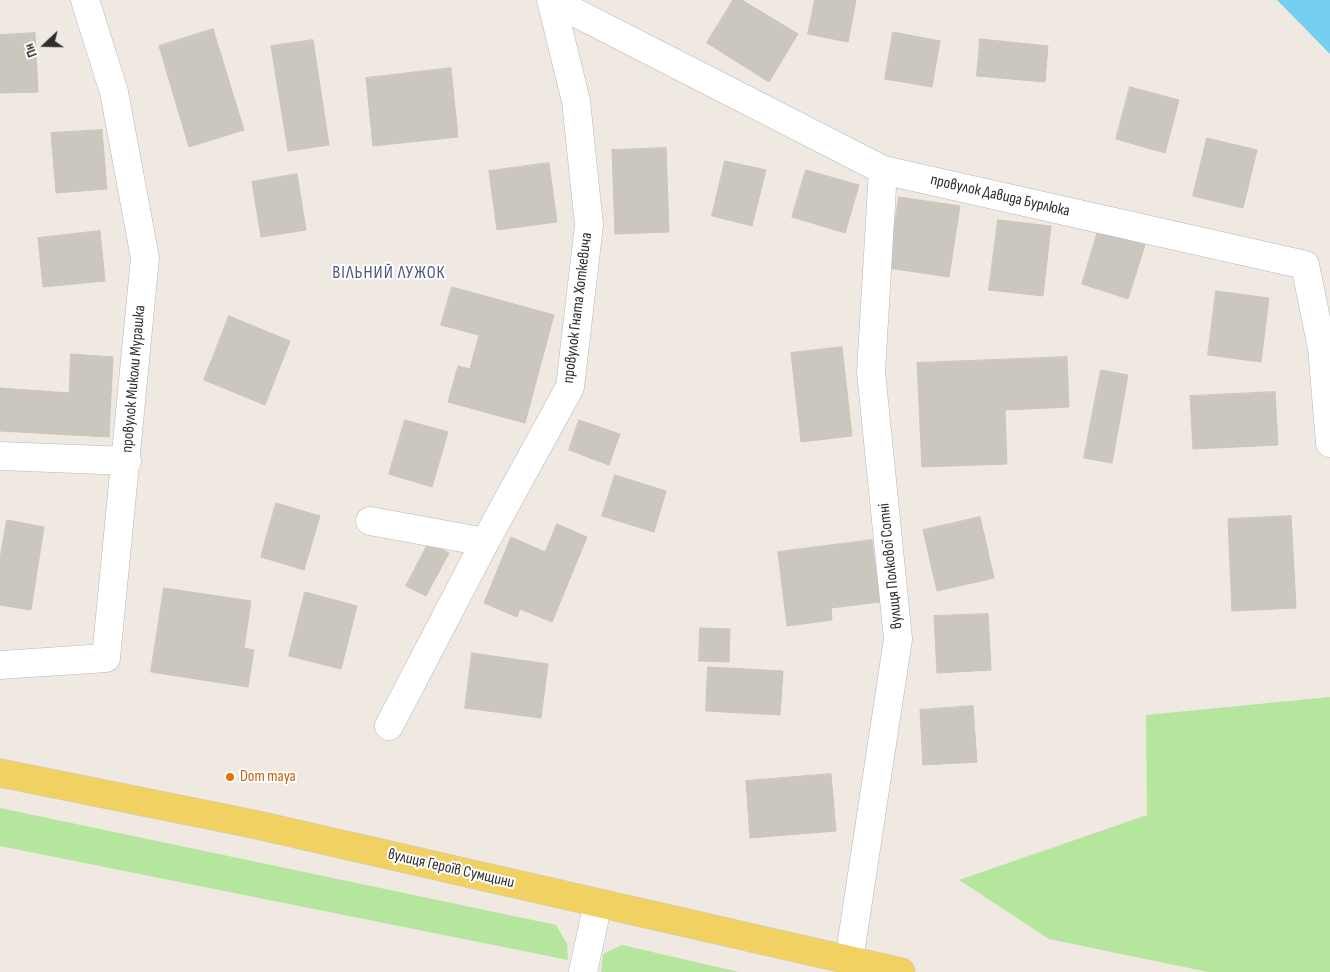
<!DOCTYPE html>
<html>
<head>
<meta charset="utf-8">
<style>
	body { margin:0 }
	#map { position:relative; width:1330px; height:972px; overflow:hidden; background:#efe9e1; font-family:"Sofia Sans Condensed",sans-serif }
	canvas { display:block }
	.north { position:absolute; left:20px; top:20px; width:50px; height:50px; -webkit-text-stroke:4px #fff; paint-order:stroke; rotate:249deg; font-size:14px; font-weight:700; line-height:20px; text-align:center; color:#2e2e2e }
	.north::after { content:''; display:block; margin:auto; width:18px; height:22px; background:#2e2e2e; clip-path:polygon(50% 0,100% 100%,50% 72%,0 100%) }
</style>
</head>
<body>
<div id="map">
<canvas width="1330" height="972"></canvas>
<div class="north">Пн</div>
</div>
<script>
const g = document.querySelector('canvas').getContext('2d');
g.lineJoin = 'round';
function fillPath(path, color) { g.fillStyle = color; g.fill(path, 'evenodd'); }
function stroke(path, color, width, dash) { g.strokeStyle = color; g.lineWidth = width; g.lineCap = dash ? 'butt' : 'round'; g.setLineDash(dash || []); g.stroke(path); }
function label(font, color, halo, rows, align = 'center') {
  g.font = font + ' "Sofia Sans Condensed",sans-serif'; g.lineWidth = 4; g.setLineDash([]); g.textBaseline = 'middle'; g.strokeStyle = halo; g.fillStyle = color; for (const [text, x, y, turn = 0] of rows) {
    g.save(); g.translate(x, y); g.rotate((+turn || 0) * Math.PI / 180); g.textAlign = isNaN(turn) ? turn : align; if (halo) g.strokeText(text, 0, 0); g.fillText(text, 0, 0); g.restore();
  }
}
const green = new Path2D(`
	M 1330,697 L 1330,972 L 1208,972 L 1049,939 L 959,880 L 1147,815 L 1146,715 Z
	M 0,808 L 556,925 L 567,944 L 568,960 L 0,846 Z
	M 622,945 L 739,972 L 601,972 L 603,954 Z`);
const water = new Path2D(`
	M 1277,0 L 1330,0 L 1330,54 Z`);
const building = new Path2D(`
	M 733,0 L 742,0 L 798,34 L 769,82 L 707,43 Z
	M 815,0 L 856,0 L 848,42 L 808,34 Z
	M 213,29 L 244,130 L 189,147 L 159,46 Z
	M 893,32 L 940,41 L 932,87 L 885,79 Z
	M 35,33 L 38,92 L 0,93 L 0,35 Z
	M 980,39 L 1048,46 L 1045,82 L 977,76 Z
	M 313,40 L 329,145 L 288,151 L 271,46 Z
	M 451,68 L 458,137 L 373,146 L 366,78 Z
	M 1130,87 L 1179,100 L 1165,153 L 1116,139 Z
	M 102,130 L 107,189 L 56,193 L 51,133 Z
	M 1207,138 L 1257,150 L 1243,208 L 1193,196 Z
	M 666,148 L 669,232 L 615,234 L 612,150 Z
	M 725,161 L 766,170 L 752,226 L 712,216 Z
	M 549,163 L 557,222 L 497,230 L 489,171 Z
	M 806,170 L 859,185 L 845,233 L 792,217 Z
	M 297,174 L 306,230 L 261,237 L 252,182 Z
	M 899,197 L 960,206 L 949,277 L 888,268 Z
	M 998,220 L 1051,226 L 1043,296 L 989,290 Z
	M 100,231 L 105,281 L 43,287 L 38,238 Z
	M 1098,231 L 1145,245 L 1128,299 L 1082,284 Z
	M 452,287 L 554,315 L 525,423 L 448,402 L 458,366 L 470,369 L 479,335 L 441,325 Z
	M 1216,291 L 1269,298 L 1261,362 L 1208,355 Z
	M 229,316 L 290,341 L 265,405 L 204,380 Z
	M 842,347 L 852,436 L 801,442 L 791,353 Z
	M 71,354 L 113,357 L 109,437 L 0,431 L 0,388 L 69,393 Z
	M 1067,357 L 1069,407 L 1005,410 L 1007,464 L 922,467 L 917,363 Z
	M 1101,370 L 1128,375 L 1112,463 L 1084,458 Z
	M 1275,392 L 1278,445 L 1193,449 L 1190,396 Z
	M 405,420 L 448,432 L 432,487 L 389,474 Z
	M 579,420 L 620,434 L 609,465 L 569,450 Z
	M 615,475 L 666,491 L 654,532 L 602,516 Z
	M 276,503 L 320,516 L 304,570 L 261,557 Z
	M 1291,516 L 1296,608 L 1232,611 L 1228,519 Z
	M 980,517 L 994,578 L 937,591 L 923,530 Z
	M 7,520 L 44,527 L 31,610 L 0,605 L 0,559 Z
	M 557,524 L 587,537 L 552,622 L 520,609 L 517,617 L 484,603 L 511,537 L 545,552 Z
	M 872,540 L 880,602 L 831,608 L 832,620 L 787,626 L 778,552 Z
	M 429,542 L 449,553 L 426,596 L 406,586 Z
	M 164,588 L 251,601 L 244,648 L 254,650 L 248,687 L 151,672 Z
	M 305,592 L 357,606 L 341,669 L 289,656 Z
	M 988,614 L 991,670 L 937,673 L 934,616 Z
	M 700,628 L 730,629 L 729,662 L 699,661 Z
	M 472,653 L 548,664 L 541,718 L 465,708 Z
	M 708,667 L 783,671 L 780,715 L 706,711 Z
	M 973,706 L 977,762 L 923,765 L 920,710 Z
	M 831,774 L 836,831 L 750,838 L 746,781 Z`);
const minor = new Path2D(`
	M 551,0 L 883,170 L 1305,265 L 1322,348 L 1330,443
	M 0,456 L 127,461
	M 370,521 L 485,542
	M 0,665 L 106,658 L 145,258 L 114,92 L 85,0
	M 389,726 L 485,542 L 570,387 L 589,225 L 576,101 L 551,0
	M 849,960 L 898,639 L 871,372 L 883,170
	M 583,972 L 598,903`);
const major = new Path2D(`
	M 0,773 L 253,824 L 901,972`);
const markers = [
	[230,777,5,"#e8710a"]
];
const streetNames = [
	["провулок Давида Бурлюка",1000,196,13],
	["провулок Гната Хоткевича",578,308,-83],
	["провулок Миколи Мурашка",134,379,-85],
	["вулиця Полкової Сотні",891,566,-96],
	["вулиця Героїв Сумщини",451,869,13]
];
const foodNames = [
	["Dom maya",240,777]
];
const neighbourhoodNames = [
	["ВІЛЬНИЙ ЛУЖОК",389,273]
];
fillPath(green, '#b6e59e');
fillPath(water, '#75cff0');
fillPath(building, '#cbc7bf');
stroke(building, '#cbc5ba', 1);
stroke(minor, '#b4b7c1', 29);
stroke(major, '#c9c9c9', 29);
stroke(minor, '#fff', 28);
stroke(major, '#f2d163', 28);
for (const [x, y, r, color] of markers) { const dot = new Path2D(); dot.arc(x, y, r, 0, 2 * Math.PI); g.fillStyle = color; g.fill(dot); stroke(dot, '#fff', 2); }
label('16px', '#2e2e2e', '#fff', streetNames);
label('16px', '#c56008', '#fff', foodNames, 'left');
g.letterSpacing = '1px';
label('18px', '#4d5680', '#fff', neighbourhoodNames);
g.letterSpacing = '0px';
</script>
</body>
</html>
